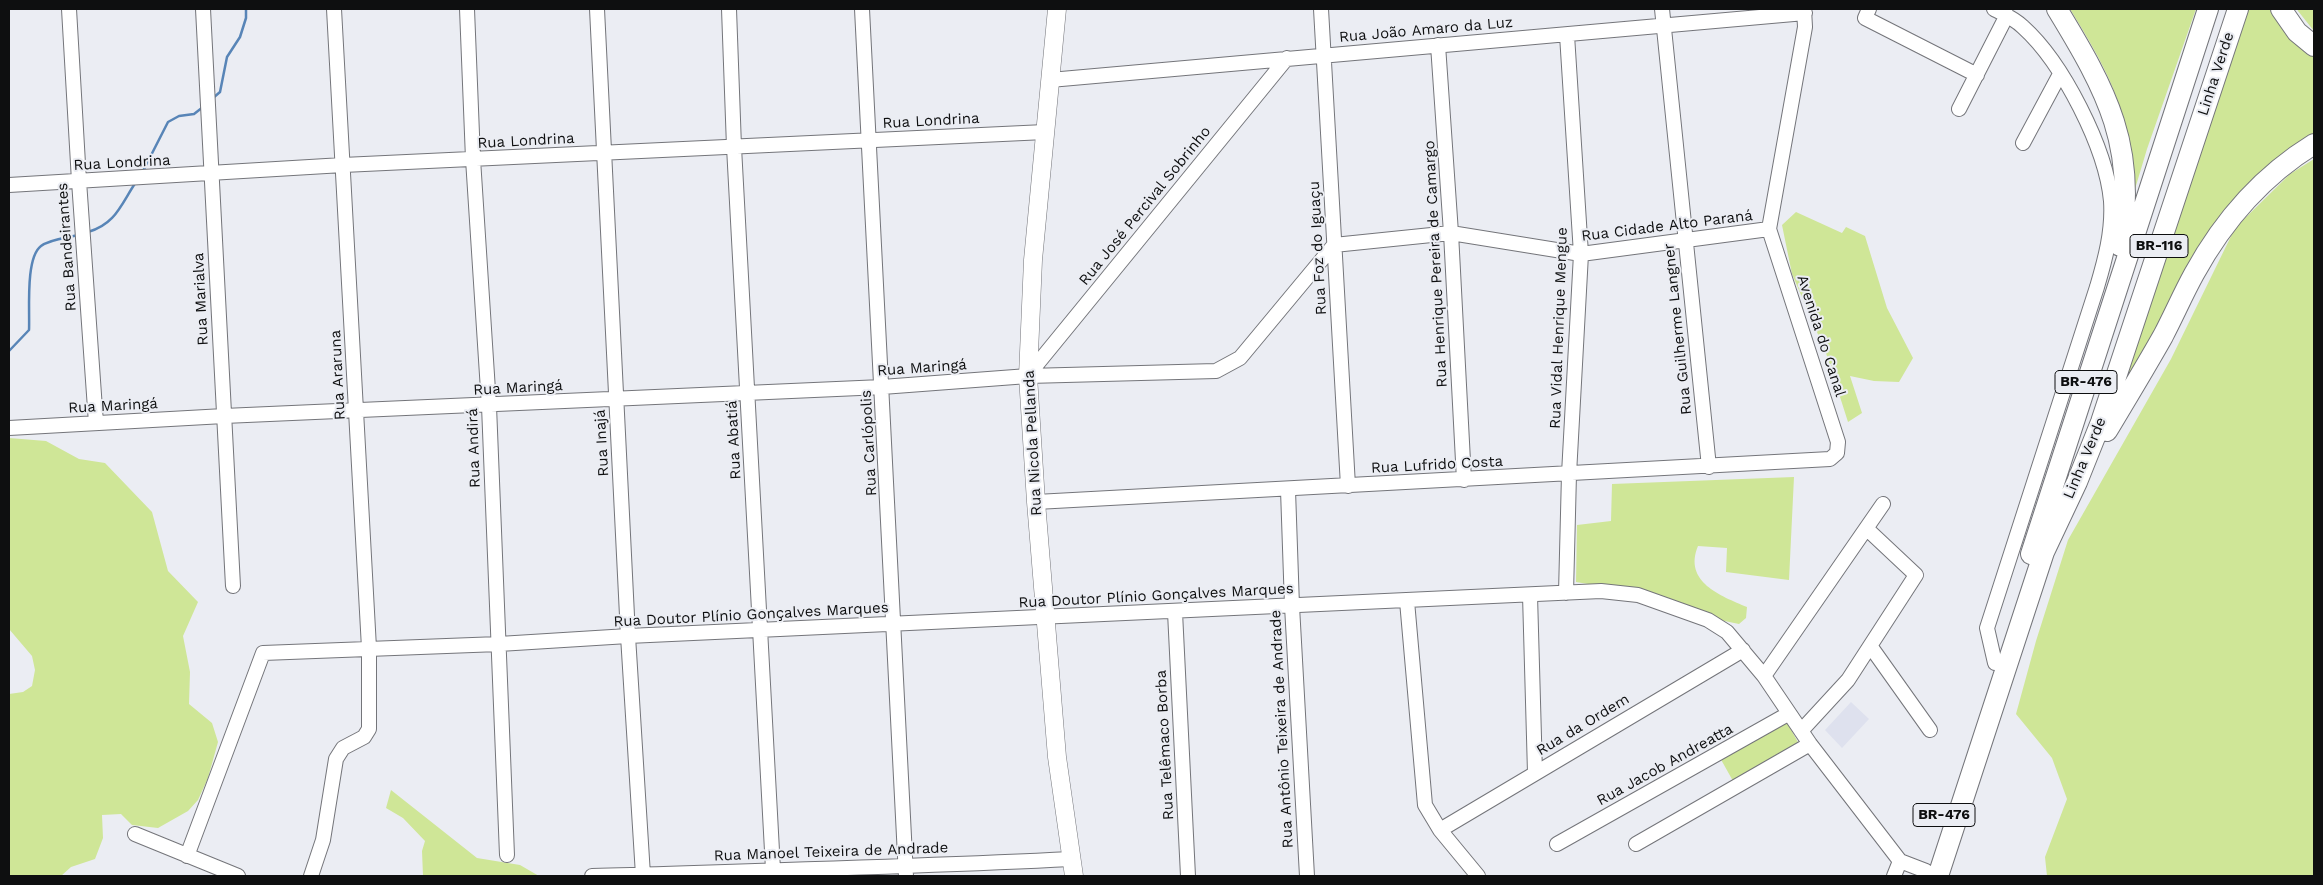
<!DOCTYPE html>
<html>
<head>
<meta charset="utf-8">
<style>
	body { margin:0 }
	#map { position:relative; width:2323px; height:885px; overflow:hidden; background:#ebedf3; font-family:"Work Sans",sans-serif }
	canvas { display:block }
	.frame { position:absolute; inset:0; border:10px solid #0e0f10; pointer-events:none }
</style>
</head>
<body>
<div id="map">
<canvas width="2323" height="885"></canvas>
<div class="frame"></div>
</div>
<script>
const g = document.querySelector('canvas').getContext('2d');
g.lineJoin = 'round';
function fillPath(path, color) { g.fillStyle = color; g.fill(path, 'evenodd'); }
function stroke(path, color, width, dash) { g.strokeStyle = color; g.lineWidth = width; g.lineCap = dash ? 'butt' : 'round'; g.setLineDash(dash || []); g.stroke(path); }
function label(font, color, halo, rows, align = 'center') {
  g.font = font + ' "Work Sans",sans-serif'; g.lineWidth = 4; g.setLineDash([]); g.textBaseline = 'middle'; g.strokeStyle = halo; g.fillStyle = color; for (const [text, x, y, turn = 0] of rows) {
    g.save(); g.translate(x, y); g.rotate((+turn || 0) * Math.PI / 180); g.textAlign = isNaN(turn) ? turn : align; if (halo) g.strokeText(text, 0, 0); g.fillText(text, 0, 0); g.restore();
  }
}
const built = new Path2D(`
	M 1851,702 L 1869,719 L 1842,748 L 1825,730 Z`);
const green = new Path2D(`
	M 2070,9 L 2196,9 L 2147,149 L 2132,199 C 2134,118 2111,76 2070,9 Z
	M 2248,9 L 2273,9 L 2314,51 L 2314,133 C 2274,161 2237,191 2209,231 C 2188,260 2178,295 2160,326 C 2151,343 2139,360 2128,377 L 2130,362 Z
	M 2297,9 L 2314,9 L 2314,31 L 2298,11 Z
	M 2314,159 L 2314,876 L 2047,876 L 2045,857 L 2067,799 L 2052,758 L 2016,714 L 2036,641 L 2068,540 L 2171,359 L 2235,228 L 2290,174 Z
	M 1796,212 L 1842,233 L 1846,227 L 1865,236 L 1887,308 L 1913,358 L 1899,382 L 1874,381 L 1850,376 L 1862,413 L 1848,422 L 1826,353 L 1792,274 L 1782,225 Z
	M 9,438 L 46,441 L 79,459 L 105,463 L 152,512 L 168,571 L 198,602 L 183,636 L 190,672 L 189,704 L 212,723 L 218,742 L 208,778 L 198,800 L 188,811 L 158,828 L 132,825 L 121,814 L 102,815 L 103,838 L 95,859 L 71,867 L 61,876 L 9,876 L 9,694 L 23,692 L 32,686 L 35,670 L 32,656 L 9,629 Z
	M 1794,477 L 1789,580 L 1726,572 L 1727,548 L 1698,546 C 1683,582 1721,596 1747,607 L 1746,618 L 1739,624 L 1710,618 L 1612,588 L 1576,582 L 1577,525 L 1611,521 L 1612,484 Z
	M 1785,719 L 1799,744 L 1733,781 L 1719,756 Z
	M 391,790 L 477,858 L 520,865 L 539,876 L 423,876 L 422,851 L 425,841 L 403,818 L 386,808 Z`);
const stream = new Path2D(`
	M 213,98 L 220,92 L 227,57 L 240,37 L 246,18 L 246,9
	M 143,171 L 168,122 L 179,116 L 194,114 L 203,107
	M 88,232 C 116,224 121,204 136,182
	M 9,351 L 29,330 C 30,312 25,258 41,246 C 50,239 66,238 78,235`);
const minor = new Path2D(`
	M 69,9 L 79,181 L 96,423
	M 203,9 L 233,586
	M 467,9 L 473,159 L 489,406 L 507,855
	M 597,9 L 628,636 L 643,875
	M 729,9 L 734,147 L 773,869
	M 862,9 L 906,876
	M 1321,9 L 1348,486
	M 1662,9 L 1709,467
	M 1869,9 L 1865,18 L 1977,75
	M 1994,9 C 2004,14 2015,19 2023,27 C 2063,63 2106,148 2111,201 C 2113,231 2105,260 2097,287 L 1987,628 L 1995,663
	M 1438,45 L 1451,233 L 1464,480
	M 1050,80 L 1805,13
	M 1959,109 L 2007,15
	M 2023,143 L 2060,74
	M 9,185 L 343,165 L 1045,132
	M 1029,374 L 1287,58
	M 9,428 L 224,416 L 882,387 L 1028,376 L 1216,371 L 1240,358 L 1334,245 L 1451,233 L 1581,254 L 1769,229
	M 1288,490 L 1292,606 L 1307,876
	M 1036,502 L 1830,459 L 1837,453 L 1838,442 L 1769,229 L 1805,27 L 1804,9
	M 1566,593 L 1569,474 L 1581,254 L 1567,35
	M 1530,595 L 1535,773
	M 1407,601 L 1425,805 L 1440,830 L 1478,876
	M 1175,612 L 1188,876
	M 1871,647 L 1930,730
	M 1764,676 L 1883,504
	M 1801,731 L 1848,680 L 1916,575 L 1867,529
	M 1440,830 L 1743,650
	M 135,834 L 238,876
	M 1557,844 L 1788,714
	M 1636,844 L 1810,744
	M 187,856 L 263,653 L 499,644 L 628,636 L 1601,591 L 1638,595 L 1708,620 L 1727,632 L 1764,676 L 1810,744 L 1900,861 L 1926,871
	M 311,876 L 323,840 L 336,759 L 343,748 L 364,737 L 369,729 L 369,648 L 334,9
	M 592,876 C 752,871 911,867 1071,859
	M 1894,876 L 1900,861`);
const major = new Path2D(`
	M 1057,9 L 1033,260 L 1028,376 L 1036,502 L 1057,757 L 1074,876`);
const highway = new Path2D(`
	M 2057,9 C 2107,91 2138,148 2120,246
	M 2281,9 L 2297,32 L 2314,46
	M 2107,431 C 2126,399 2145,368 2163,336 C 2174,315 2183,294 2194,274 C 2223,221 2262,176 2314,144
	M 2031,554 L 2208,9
	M 1938,876 L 2044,552 L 2077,482 L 2101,422 L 2238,9`);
const shields = [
	[2159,246,58],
	[2086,382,62],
	[1944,815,62]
];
const shieldNames = [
	["BR-116",2159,246],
	["BR-476",2086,382],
	["BR-476",1944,815]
];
const streetNames = [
	["Rua João Amaro da Luz",1426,30,-5],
	["Linha Verde",2216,74,-72],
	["Rua Londrina",931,121,-3],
	["Rua Londrina",526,141,-3],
	["Rua Londrina",122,163,-3],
	["Rua José Percival Sobrinho",1145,206,-51],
	["Rua Cidade Alto Paraná",1667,226,-7],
	["Rua Bandeirantes",67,247,-94],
	["Rua Foz do Iguaçu",1318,248,-93],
	["Rua Henrique Pereira de Camargo",1436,264,-93],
	["Rua Marialva",201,299,-93],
	["Rua Vidal Henrique Mengue",1559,328,-88],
	["Rua Guilherme Langner",1678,329,-96],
	["Avenida do Canal",1821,336,72],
	["Rua Maringá",922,368,-4],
	["Rua Araruna",338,375,-93],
	["Rua Maringá",518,388,-3],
	["Rua Maringá",113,406,-3],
	["Rua Abatiá",734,440,-93],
	["Rua Inajá",602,443,-93],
	["Rua Carlópolis",869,443,-93],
	["Rua Nicola Pellanda",1033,443,-93],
	["Rua Andirá",474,448,-92],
	["Linha Verde",2085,458,-67],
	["Rua Lufrido Costa",1437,465,-3],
	["Rua Doutor Plínio Gonçalves Marques",1156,596,-3],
	["Rua Doutor Plínio Gonçalves Marques",751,615,-3],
	["Rua da Ordem",1583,725,-31],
	["Rua Antônio Teixeira de Andrade",1282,729,-93],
	["Rua Telêmaco Borba",1165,745,-93],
	["Rua Jacob Andreatta",1665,765,-29],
	["Rua Manoel Teixeira de Andrade",831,852,-2]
];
fillPath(built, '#dee1ee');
fillPath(green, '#cfe697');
stroke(stream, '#5885b7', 2.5);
stroke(minor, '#74757a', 16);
stroke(major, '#74757a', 19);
stroke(highway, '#74757a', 22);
stroke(minor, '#fff', 14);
stroke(major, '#fff', 18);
stroke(highway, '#fff', 20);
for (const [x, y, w] of shields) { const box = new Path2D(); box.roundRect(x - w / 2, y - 11.5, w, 23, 4); g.fillStyle = '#ebedf3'; g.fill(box); stroke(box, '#0e0f10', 1); }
label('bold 14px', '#0e0f10', null, shieldNames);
label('15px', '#0e0f10', '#ebedf3', streetNames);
</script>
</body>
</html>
